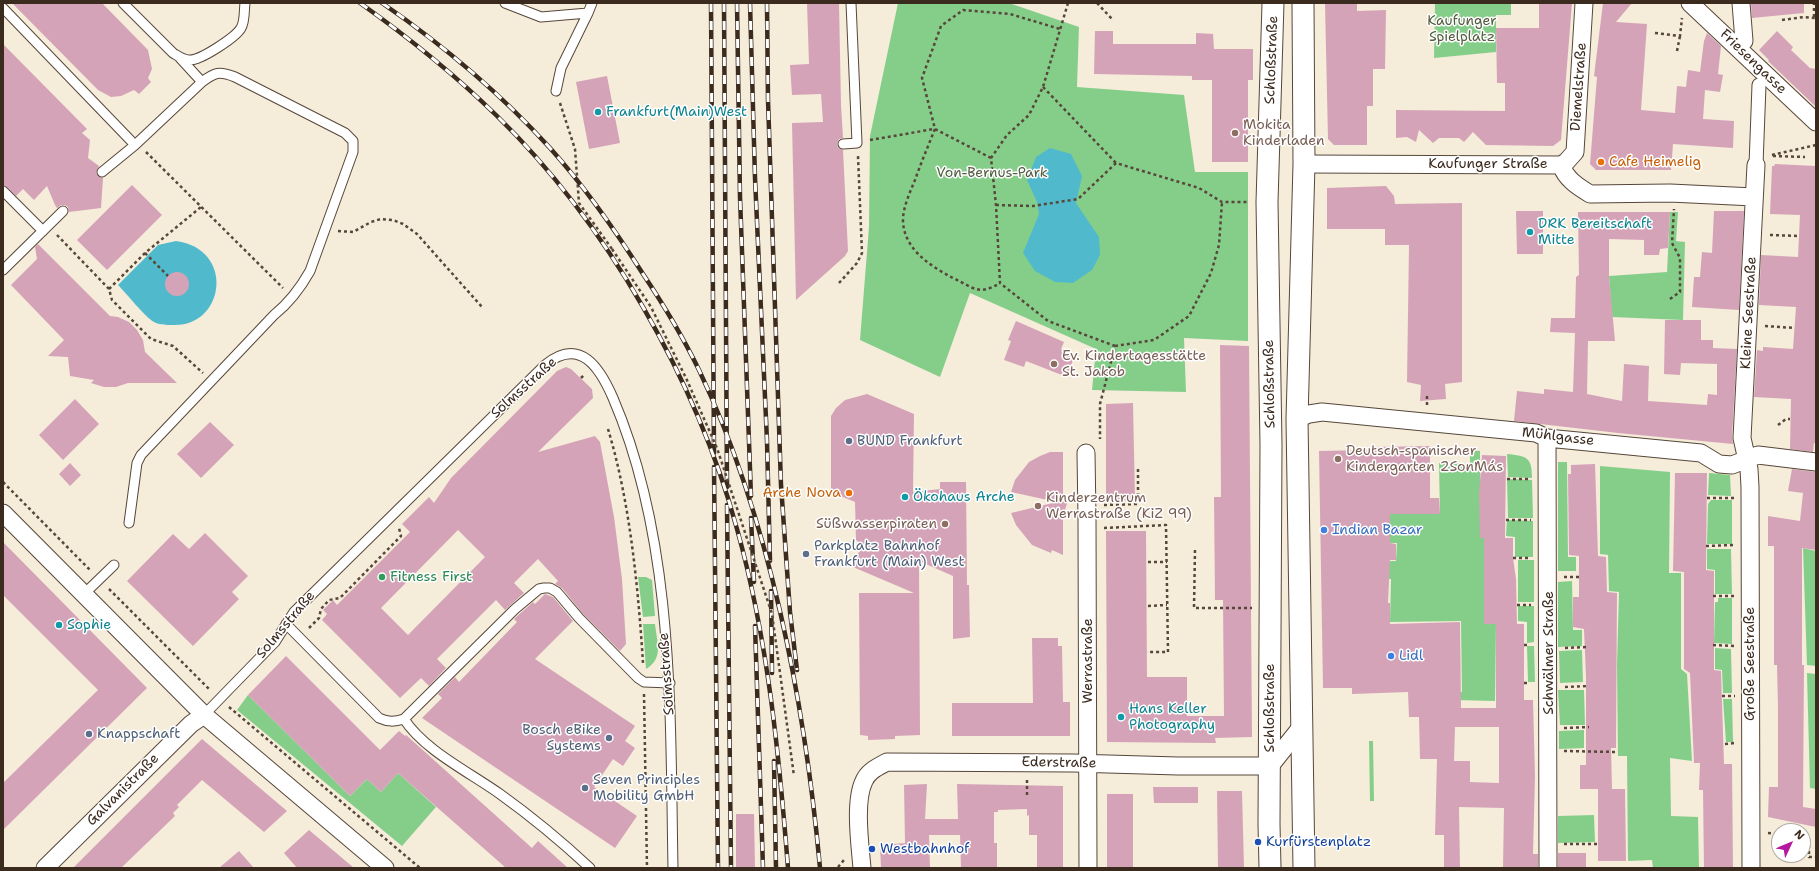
<!DOCTYPE html>
<html>
<head>
<meta charset="utf-8">
<style>
	body { margin:0 }
	#map { position:relative; width:1819px; height:871px; overflow:hidden; background:#f5ecda; font-family:"Shantell Sans",sans-serif }
	canvas { display:block }
	.frame { position:absolute; inset:0; border:4px solid #3b2a1e; pointer-events:none }
	.north { position:absolute; left:1771px; top:823px; width:40px; height:40px; box-sizing:border-box; background:#fff; border:1px solid #b1aaa5; border-radius:50%; rotate:46deg; font-size:11px; font-weight:700; line-height:16px; text-align:center; color:#3b2a1e }
	.north::after { content:''; display:block; margin:auto; width:14px; height:18px; background:#b5179e; clip-path:polygon(50% 0,100% 100%,50% 72%,0 100%) }
</style>
</head>
<body>
<div id="map">
<canvas width="1819" height="871"></canvas>
<div class="frame"></div>
<div class="north">N</div>
</div>
<script>
const g = document.querySelector('canvas').getContext('2d');
g.lineJoin = 'round';
function fillPath(path, color) { g.fillStyle = color; g.fill(path, 'evenodd'); }
function stroke(path, color, width, dash) { g.strokeStyle = color; g.lineWidth = width; g.lineCap = dash ? 'butt' : 'round'; g.setLineDash(dash || []); g.stroke(path); }
function label(font, color, halo, rows, align = 'center') {
  g.font = font + ' "Shantell Sans",sans-serif'; g.lineWidth = 3; g.setLineDash([]); g.textBaseline = 'middle'; g.strokeStyle = halo; g.fillStyle = color; for (const [text, x, y, turn = 0] of rows) {
    g.save(); g.translate(x, y); g.rotate((+turn || 0) * Math.PI / 180); g.textAlign = isNaN(turn) ? turn : align; if (halo) g.strokeText(text, 0, 0); g.fillText(text, 0, 0); g.restore();
  }
}
const green = new Path2D(`
	M 898,3 L 1009,3 L 1079,27 L 1077,87 L 1184,95 L 1195,172 L 1248,172 L 1248,341 L 1184,338 L 1186,392 L 1092,390 L 1096,349 L 970,293 L 940,377 L 860,340 L 869,227 L 870,136 Z
	M 1435,3 L 1511,3 L 1511,15 L 1496,15 L 1496,52 L 1434,58 Z
	M 1670,212 L 1678,212 L 1676,241 L 1685,242 L 1683,320 L 1612,317 L 1609,276 L 1667,272 Z
	M 1470,450 L 1480,451 L 1480,538 L 1484,538 L 1484,624 L 1496,624 L 1495,701 L 1456,700 L 1456,692 L 1462,692 L 1461,621 L 1390,622 L 1391,579 L 1347,578 L 1351,562 L 1396,561 L 1397,543 L 1390,543 L 1390,514 L 1440,514 L 1439,463 L 1470,464 Z
	M 1507,454 C 1527,456 1532,457 1532,478 L 1508,477 Z
	M 1558,462 L 1567,462 L 1568,557 L 1576,557 L 1576,571 L 1558,571 Z
	M 1600,466 L 1670,472 L 1669,573 L 1681,573 L 1681,669 L 1687,674 L 1692,761 L 1670,758 L 1671,816 L 1698,817 L 1699,868 L 1653,868 L 1652,860 L 1628,861 L 1627,756 L 1618,756 L 1617,665 L 1619,592 L 1609,591 L 1608,555 L 1600,554 Z
	M 1709,473 L 1730,475 L 1731,496 L 1708,495 Z
	M 1507,479 L 1532,480 L 1533,518 L 1508,518 Z
	M 1711,500 L 1732,500 L 1732,544 L 1707,544 L 1708,504 Z
	M 1507,520 L 1533,521 L 1533,557 L 1515,557 L 1515,537 L 1506,536 Z
	M 1803,548 L 1816,551 L 1816,666 L 1807,665 Z
	M 1707,549 L 1731,549 L 1732,594 L 1715,594 L 1715,570 L 1707,569 Z
	M 1518,560 L 1534,560 L 1534,602 L 1518,602 Z
	M 638,577 L 646,577 L 652,580 L 655,616 L 643,617 Z
	M 1572,581 L 1573,630 L 1582,630 L 1582,646 L 1558,647 L 1558,582 Z
	M 1718,598 L 1732,598 L 1732,644 L 1714,643 L 1715,602 L 1718,602 Z
	M 1518,606 L 1534,606 L 1534,642 L 1527,643 L 1527,622 L 1518,621 Z
	M 643,624 L 655,624 C 657,643 664,658 646,669 Z
	M 1527,646 L 1534,646 L 1535,682 L 1528,682 Z
	M 1715,648 L 1731,649 L 1732,693 L 1723,693 L 1722,670 L 1715,669 Z
	M 1582,650 L 1583,682 L 1560,683 L 1559,651 Z
	M 1807,673 L 1816,674 L 1816,789 L 1810,788 Z
	M 1558,690 L 1584,690 L 1585,725 L 1560,725 Z
	M 248,695 L 350,796 L 367,779 L 381,792 L 398,773 L 436,807 L 402,846 L 237,710 Z
	M 1723,699 L 1732,699 L 1733,742 L 1726,742 Z
	M 1584,730 L 1584,748 L 1559,749 L 1559,731 Z
	M 1369,741 L 1373,741 L 1374,801 L 1370,801 Z
	M 1594,815 L 1595,842 L 1558,843 L 1558,816 Z`);
const water = new Path2D(`
	M 1050,148 L 1071,154 L 1082,176 L 1076,203 L 1099,237 L 1100,255 L 1092,270 L 1073,283 L 1055,282 L 1035,271 L 1023,253 L 1039,214 L 1037,202 L 1027,180 L 1036,157 Z
	M 176,241 C 236,249 225,328 172,325 C 167,325 159,325 154,322 C 144,316 127,294 118,285 L 158,245 Z`);
const building = new Path2D(`
	M 12,3 L 102,3 L 148,50 L 152,69 L 148,78 L 151,82 L 139,94 L 134,90 L 121,96 L 111,97 L 98,90 Z
	M 807,3 L 839,3 L 841,105 L 843,138 L 839,139 L 837,144 L 838,148 L 843,150 L 848,251 L 845,256 L 796,300 L 792,123 L 823,122 L 821,94 L 792,95 L 790,65 L 809,64 Z
	M 1325,3 L 1357,3 L 1357,11 L 1386,10 L 1385,69 L 1373,69 L 1373,106 L 1367,106 L 1367,145 L 1334,145 L 1328,139 Z
	M 1539,3 L 1572,3 L 1561,140 L 1553,146 L 1486,145 L 1473,132 L 1464,142 L 1459,138 L 1439,138 L 1433,143 L 1419,130 L 1416,142 L 1407,137 L 1396,138 L 1396,110 L 1505,111 L 1505,83 L 1497,83 L 1496,28 L 1539,28 Z
	M 1603,3 L 1632,3 L 1616,22 L 1647,24 L 1641,110 L 1675,113 L 1677,86 L 1686,87 L 1688,70 L 1700,72 L 1704,41 L 1707,33 L 1721,46 L 1718,74 L 1723,75 L 1720,92 L 1705,90 L 1703,119 L 1734,121 L 1733,148 L 1673,144 L 1671,170 L 1596,170 L 1590,164 L 1597,77 L 1594,76 Z
	M 1751,3 L 1804,3 L 1804,13 L 1752,18 Z
	M 1095,31 L 1113,31 L 1113,44 L 1196,44 L 1196,33 L 1213,34 L 1214,49 L 1253,49 L 1253,80 L 1248,80 L 1248,162 L 1212,162 L 1212,80 L 1192,80 L 1192,76 L 1094,74 Z
	M 1777,31 L 1793,47 L 1791,50 L 1810,68 L 1816,69 L 1816,107 L 1768,61 L 1769,60 L 1759,50 Z
	M 3,44 L 87,129 L 82,133 L 90,140 L 88,158 L 99,166 L 96,173 L 100,177 L 103,178 L 101,208 L 69,212 L 68,207 L 65,205 L 61,205 L 57,208 L 55,205 L 47,186 L 34,200 L 23,189 L 16,196 L 7,187 L 3,185 Z
	M 607,76 L 620,143 L 589,149 L 576,82 Z
	M 1775,164 L 1816,166 L 1816,443 L 1814,443 L 1813,452 L 1790,449 L 1791,399 L 1754,397 L 1757,350 L 1763,351 L 1763,347 L 1793,349 L 1796,307 L 1759,305 L 1761,255 L 1798,257 L 1800,215 L 1770,214 L 1772,166 L 1774,166 Z
	M 132,185 L 162,215 L 107,270 L 77,240 Z
	M 1386,186 L 1394,196 L 1395,204 L 1462,203 L 1462,382 L 1445,384 L 1446,399 L 1420,401 L 1421,385 L 1407,382 L 1409,245 L 1385,245 L 1385,229 L 1327,229 L 1327,188 Z
	M 1516,211 L 1543,211 L 1543,254 L 1517,254 Z
	M 1714,211 L 1744,211 L 1739,310 L 1692,307 L 1694,277 L 1700,277 L 1702,252 L 1712,253 Z
	M 1578,212 L 1670,212 L 1668,248 L 1660,249 L 1659,255 L 1644,255 L 1644,240 L 1609,239 L 1609,276 L 1615,341 L 1588,341 L 1587,394 L 1622,401 L 1624,364 L 1649,366 L 1648,401 L 1707,405 L 1708,394 L 1717,395 L 1717,364 L 1681,363 L 1680,375 L 1664,374 L 1665,320 L 1701,320 L 1701,340 L 1713,340 L 1713,348 L 1737,349 L 1732,437 L 1733,444 L 1618,433 L 1514,421 L 1517,391 L 1544,394 L 1544,389 L 1573,392 L 1575,333 L 1550,332 L 1551,318 L 1575,318 L 1576,277 L 1579,275 Z
	M 38,244 L 110,316 L 118,317 L 129,322 L 137,330 L 143,340 L 145,352 L 177,383 L 128,383 L 116,387 L 104,387 L 91,383 L 94,380 L 70,376 L 68,357 L 48,356 L 64,340 L 11,285 L 37,259 L 35,247 Z
	M165 284a12 12 0 1 1 24 0a12 12 0 1 1-24 0Z
	M 1016,321 L 1064,342 L 1061,349 L 1075,354 L 1067,377 L 1026,361 L 1024,367 L 1004,360 L 1011,341 L 1008,340 Z
	M 1220,345 L 1249,346 L 1252,737 L 1215,738 L 1216,743 L 1107,742 L 1106,531 L 1146,531 L 1147,677 L 1187,677 L 1187,716 L 1224,716 L 1223,600 L 1215,600 L 1214,497 L 1221,497 Z
	M 566,367 L 571,369 L 592,389 L 593,398 L 538,452 L 595,436 L 600,442 L 614,517 L 622,579 L 626,644 L 620,651 L 583,614 L 562,588 L 555,584 L 558,581 L 538,559 L 514,583 L 524,593 L 505,610 L 496,600 L 437,659 L 446,668 L 429,686 L 421,678 L 400,698 L 322,620 L 327,614 L 323,610 L 333,600 L 337,605 L 410,532 L 402,524 L 429,497 L 434,503 L 451,478 L 557,371 ZM 458,530 L 485,557 L 408,635 L 381,608 Z
	M 867,394 L 914,414 L 913,492 L 940,489 L 940,482 L 966,482 L 967,585 L 969,585 L 970,637 L 953,639 L 953,576 L 919,561 L 920,735 L 895,736 L 895,739 L 868,740 L 868,736 L 860,735 L 859,593 L 914,593 L 853,567 L 862,544 L 856,540 L 855,502 L 831,492 L 831,416 L 836,408 L 845,400 Z
	M 75,399 L 99,424 L 63,460 L 39,435 Z
	M 1133,403 L 1135,500 L 1106,501 L 1106,404 Z
	M 210,422 L 234,445 L 201,478 L 177,454 Z
	M 1430,446 L 1430,498 L 1439,498 L 1440,514 L 1390,514 L 1390,543 L 1396,544 L 1396,560 L 1390,560 L 1388,603 L 1390,603 L 1390,624 L 1460,622 L 1461,708 L 1496,708 L 1496,624 L 1484,624 L 1484,538 L 1480,538 L 1479,494 L 1482,455 L 1506,456 L 1505,538 L 1513,538 L 1513,558 L 1516,579 L 1517,624 L 1524,624 L 1524,700 L 1533,700 L 1535,776 L 1533,854 L 1538,854 L 1538,868 L 1503,868 L 1504,808 L 1459,807 L 1460,868 L 1444,868 L 1444,835 L 1435,835 L 1437,759 L 1420,759 L 1419,717 L 1409,717 L 1408,692 L 1352,694 L 1352,688 L 1323,688 L 1319,451 L 1372,450 L 1372,447 ZM 1455,727 L 1499,727 L 1499,783 L 1470,782 L 1470,761 L 1454,761 Z
	M 1050,452 L 1063,452 L 1063,501 L 1068,500 L 1063,517 L 1063,555 L 1052,550 L 1051,553 L 1032,545 L 1016,525 L 1011,513 L 1057,502 L 1011,492 L 1015,480 L 1029,462 L 1040,456 Z
	M 70,463 L 81,475 L 70,486 L 59,474 Z
	M 1595,464 L 1598,556 L 1606,557 L 1607,592 L 1617,593 L 1616,748 L 1611,748 L 1612,789 L 1625,789 L 1626,861 L 1598,861 L 1598,789 L 1580,789 L 1580,765 L 1586,765 L 1586,677 L 1584,629 L 1573,627 L 1573,597 L 1579,597 L 1579,556 L 1569,555 L 1568,474 L 1571,474 L 1571,465 Z
	M 1792,469 L 1816,472 L 1816,550 L 1802,548 L 1802,665 L 1804,665 L 1803,807 L 1816,809 L 1816,827 L 1768,817 L 1769,787 L 1778,787 L 1778,706 L 1777,665 L 1774,665 L 1774,546 L 1768,546 L 1768,516 L 1800,521 L 1803,493 L 1788,491 Z
	M 1675,473 L 1707,473 L 1706,570 L 1714,571 L 1714,670 L 1721,671 L 1724,764 L 1732,764 L 1733,868 L 1704,868 L 1703,790 L 1699,790 L 1700,763 L 1694,763 L 1690,673 L 1684,669 L 1684,572 L 1673,571 Z
	M 205,533 L 248,576 L 232,592 L 239,599 L 193,646 L 127,581 L 173,534 L 189,549 Z
	M 3,542 L 147,688 L 3,830 L 3,783 L 98,690 L 3,595 Z
	M 545,594 L 553,597 L 573,621 L 535,659 L 635,726 L 625,741 L 635,748 L 623,766 L 613,759 L 594,787 L 637,816 L 615,848 L 422,718 L 442,698 L 438,694 L 455,677 L 459,682 L 517,622 L 514,619 L 533,602 L 535,604 Z
	M 1032,638 L 1058,638 L 1058,646 L 1062,646 L 1063,702 L 1070,702 L 1070,736 L 952,736 L 952,703 L 1033,703 Z
	M 286,656 L 380,750 L 399,731 L 405,736 L 406,735 L 532,848 L 538,841 L 568,868 L 506,868 L 398,773 L 381,792 L 367,779 L 350,796 L 248,695 Z
	M 202,739 L 287,811 L 264,832 L 202,780 L 177,805 L 179,807 L 173,813 L 175,816 L 121,868 L 73,868 Z
	M 927,784 L 925,819 L 958,819 L 957,784 L 1063,786 L 1063,868 L 1037,868 L 1037,835 L 1029,835 L 1029,815 L 1027,816 L 1027,809 L 998,810 L 998,812 L 994,812 L 994,843 L 997,843 L 997,868 L 961,868 L 960,835 L 929,835 L 930,868 L 881,868 L 880,845 L 905,843 L 904,785 Z
	M 1153,787 L 1198,787 L 1198,803 L 1154,803 Z
	M 1217,791 L 1242,791 L 1244,868 L 1218,868 Z
	M 1107,794 L 1133,794 L 1133,868 L 1107,868 Z
	M 736,814 L 754,814 L 755,868 L 736,868 Z
	M 309,830 L 354,868 L 297,868 L 284,853 Z
	M 239,851 L 254,868 L 219,868 Z
	M 1558,853 L 1586,853 L 1586,868 L 1558,868 Z`);
const path = new Path2D(`
	M 1068,3 L 1043,87 L 1029,115 L 1007,135 L 991,158 L 996,205 L 1000,283 L 1048,321 L 1115,346 L 1100,404 L 1100,439
	M 1097,3 L 1112,19
	M 1814,17 L 1814,3
	M 1782,20 L 1804,17 L 1816,18
	M 1655,33 L 1680,36 L 1682,18
	M 1677,51 L 1680,36
	M 1043,87 L 1116,163
	M 560,103 L 575,149 L 579,203 L 612,249
	M 935,129 C 928,146 921,163 915,180 C 910,192 904,205 903,218 C 902,248 930,266 953,278 C 974,288 979,296 1000,283
	M 870,140 L 934,129
	M 146,152 L 283,288
	M 1772,155 L 1816,145
	M 1773,156 L 1805,157
	M 991,158 L 935,129 L 922,78 L 941,26 L 963,10 L 1010,14 L 1060,29
	M 996,205 L 1033,206 L 1078,199 L 1116,163 L 1199,188 L 1222,202 L 1249,202
	M 338,231 L 353,232 L 371,222 L 381,219 L 393,220 L 403,224 L 417,234 L 482,307
	M 57,235 L 109,289 L 112,300 L 151,339 L 173,346 L 203,373
	M 1770,235 L 1799,236
	M 145,253 L 168,276
	M 839,283 L 857,263 L 862,253 L 858,156
	M 109,289 L 145,253 L 201,207
	M 1670,299 L 1680,292 L 1680,258 L 1672,243 L 1674,209
	M 1765,326 L 1795,328
	M 1115,346 L 1154,340 L 1189,316 L 1211,273 L 1219,245 L 1222,202
	M 581,378 L 585,374
	M 1427,405 L 1427,395 L 1428,395
	M 1778,425 L 1786,419 L 1790,419
	M 608,429 C 630,502 638,586 643,663
	M 1507,479 L 1531,479
	M 3,482 L 90,570
	M 1707,498 L 1734,498
	M 1104,505 L 1138,504 L 1138,467
	M 1506,520 L 1531,520
	M 1104,528 L 1166,525 L 1168,652 L 1147,652
	M 1706,546 L 1734,545
	M 1195,550 L 1194,608 L 1252,608
	M 1513,558 L 1531,558
	M 1148,562 L 1167,562
	M 1564,577 L 1579,577
	M 109,589 L 210,690
	M 1713,596 L 1734,596
	M 1517,605 L 1531,605
	M 1148,606 L 1167,605
	M 309,628 L 319,618 L 321,609 L 329,600 L 340,598 L 401,536 L 399,528
	M 1524,645 L 1530,645
	M 1713,645 L 1735,646
	M 1565,648 L 1588,647
	M 1524,683 L 1530,683
	M 1565,687 L 1589,686
	M 644,694 L 647,868
	M 1722,696 L 1735,696
	M 229,707 L 420,868
	M 1564,728 L 1589,727
	M 1725,744 L 1735,743
	M 1564,751 L 1616,752
	M 1027,795 L 1027,779
	M 1768,833 L 1779,834
	M 1803,838 L 1809,839 L 1809,857 L 1816,857
	M 1564,844 L 1599,844
	M 838,867 L 844,860`);
const service = new Path2D(`
	M 123,3 L 173,53 C 178,56 183,60 189,60 C 200,61 236,37 241,28 C 245,22 244,10 245,3
	M 505,3 L 541,17 L 588,13 L 592,3
	M 3,8 L 135,145
	M 180,58 L 202,82
	M 556,91 L 561,68 L 588,13
	M 843,144 L 857,143 L 851,3
	M 102,172 L 135,145 L 202,82 C 215,72 219,71 235,77 L 345,133 L 353,141 L 353,152 L 310,271 C 301,287 289,303 274,315 L 141,455 L 137,463 L 129,523
	M 3,191 L 43,231
	M 3,270 L 63,211
	M 83,595 L 114,565
	M 286,624 L 379,718 C 388,722 394,722 404,719 C 424,750 469,772 500,794 C 532,817 561,841 590,868
	M 204,715 L 275,642 L 294,612 L 545,365 C 580,336 600,368 613,398 C 675,542 670,714 673,868
	M 404,719 L 515,609 L 539,589 L 544,588 L 550,588 L 557,592 L 579,618 L 638,678 L 644,682 L 670,683`);
const pedestrian = new Path2D(`
	M 1756,165 L 1759,85`);
const minor = new Path2D(`
	M 1690,3 L 1816,122
	M 1738,47 L 1744,41 L 1741,3
	M 1304,164 L 1561,165 L 1566,162 L 1575,152 L 1584,3
	M 1561,165 C 1566,179 1577,186 1590,194 L 1670,193 L 1754,197
	M 1297,419 L 1309,414 L 1322,412 L 1536,433 L 1547,438 L 1701,453 L 1719,464 L 1732,465 L 1758,455 L 1816,462
	M 1547,438 L 1548,868
	M 1086,453 L 1087,517 L 1088,868
	M 3,513 L 204,715 L 385,868
	M 45,868 L 191,724 L 204,715
	M 862,868 C 860,845 854,801 864,781 C 868,771 878,767 887,762 L 1073,763 L 1178,766 L 1270,766 L 1302,726
	M 1751,868 L 1750,487 L 1749,469 L 1742,438 L 1756,165`);
const tertiary = new Path2D(`
	M 1303,3 L 1304,164 L 1297,419 L 1304,868
	M 1270,868 L 1269,824 L 1271,445 L 1267,202 L 1273,3`);
const rail = new Path2D(`
	M 360,3 C 408,37 454,74 496,115 C 606,222 697,381 737,529 C 768,640 779,754 788,868
	M 382,3 C 443,45 500,93 550,148 C 585,187 615,230 643,274 C 663,304 683,337 699,370 C 770,519 805,704 820,868
	M 711,3 L 714,453
	M 724,3 L 727,487
	M 737,3 L 740,197 L 751,496
	M 750,3 L 755,178 L 767,441 L 770,561
	M 767,3 L 768,100 L 781,485 L 790,612 L 797,670
	M 714,467 L 718,868
	M 727,505 L 731,868
	M 751,518 L 754,582
	M 771,591 L 772,673
	M 755,626 L 763,868
	M 774,761 L 776,868`);
const pathBridge = new Path2D(`
	M 612,249 L 651,307 L 686,378 L 717,448 L 772,614 L 794,776`);
const markers = [
	[598,112,4,"#0f9aa8"],
	[1235,133,4,"#8d6e63"],
	[1601,162,4,"#e8710a"],
	[1530,232,4,"#0f9aa8"],
	[1054,364,4,"#8d6e63"],
	[849,441,4,"#5c6f8a"],
	[1338,459,4,"#8d6e63"],
	[849,493,4,"#e8710a"],
	[905,497,4,"#0f9aa8"],
	[1038,506,4,"#8d6e63"],
	[945,524,4,"#8d6e63"],
	[1324,530,4,"#3f7fe0"],
	[806,554,4,"#5c6f8a"],
	[382,577,4,"#2e9e5b"],
	[59,625,4,"#0f9aa8"],
	[1391,656,4,"#3f7fe0"],
	[1121,717,4,"#0f9aa8"],
	[89,734,4,"#5c6f8a"],
	[609,738,4,"#5c6f8a"],
	[585,788,4,"#5c6f8a"],
	[1258,842,4,"#1a4fb4"],
	[872,849,4,"#1a4fb4"]
];
const parkNames = [
	["Kaufunger",1462,21],
	["Spielplatz",1462,37],
	["Von-Bernus-Park",992,173]
];
const streetNames = [
	["Schloßstraße",1272,60,-88],
	["Friesengasse",1753,62,44],
	["Diemelstraße",1579,87,-86],
	["Kaufunger Straße",1488,164],
	["Kleine Seestraße",1749,313,-87],
	["Schloßstraße",1270,384,-91],
	["Solmsstraße",524,388,-42],
	["Mühlgasse",1558,437,7],
	["Solmsstraße",286,625,-50],
	["Schwälmer Straße",1549,653,-90],
	["Werrastraße",1088,661,-90],
	["Große Seestraße",1750,664,-90],
	["Solmsstraße",667,674,-94],
	["Schloßstraße",1270,708,-90],
	["Ederstraße",1059,763,1],
	["Galvanistraße",123,790,-45]
];
const cultureNames = [
	["Frankfurt(Main)West",606,112],
	["DRK Bereitschaft",1538,224],
	["Mitte",1538,240],
	["Ökohaus Arche",913,497],
	["Sophie",67,625],
	["Hans Keller",1129,709],
	["Photography",1129,725]
];
const educationNames = [
	["Mokita",1243,125],
	["Kinderladen",1243,141],
	["Ev. Kindertagesstätte",1062,356],
	["St. Jakob",1062,372],
	["Deutsch-spanischer",1346,451],
	["Kindergarten 2SonMás",1346,467],
	["Kinderzentrum",1046,498],
	["Werrastraße (KiZ 99)",1046,514],
	["Süßwasserpiraten",937,524,"right"]
];
const foodNames = [
	["Cafe Heimelig",1609,162],
	["Arche Nova",841,493,"right"]
];
const serviceNames = [
	["BUND Frankfurt",857,441],
	["Parkplatz Bahnhof",814,546],
	["Frankfurt (Main) West",814,562],
	["Bosch eBike",601,730,"right"],
	["Systems",601,746,"right"],
	["Knappschaft",97,734],
	["Seven Principles",593,780],
	["Mobility GmbH",593,796]
];
const shopNames = [
	["Indian Bazar",1332,530],
	["Lidl",1399,656]
];
const leisureNames = [
	["Fitness First",390,577]
];
const transitNames = [
	["Kurfürstenplatz",1266,842],
	["Westbahnhof",880,849]
];
fillPath(green, '#85ce8a');
fillPath(water, '#50bacc');
fillPath(building, '#d5a3b8');
stroke(service, '#57473a', 11);
stroke(pedestrian, '#57473a', 15);
stroke(minor, '#57473a', 19);
stroke(tertiary, '#57473a', 23);
stroke(path, '#57473a', 2.5, [3, 3]);
stroke(service, '#fff', 9);
stroke(pedestrian, '#fff', 13);
stroke(minor, '#fff', 17);
stroke(tertiary, '#fff', 21);
stroke(rail, '#3b2a1e', 4.5);
stroke(rail, '#fff', 3, [9]);
stroke(pathBridge, '#57473a', 2.5, [3, 3]);
for (const [x, y, r, color] of markers) { const dot = new Path2D(); dot.arc(x, y, r, 0, 2 * Math.PI); g.fillStyle = color; g.fill(dot); stroke(dot, '#fff', 1.5); }
label('14px', '#515b3e', '#fff', parkNames);
label('14px', '#3b2a1e', '#fff', streetNames);
label('14px', '#0d838f', '#fff', cultureNames, 'left');
label('14px', '#785e54', '#fff', educationNames, 'left');
label('14px', '#c56008', '#fff', foodNames, 'left');
label('14px', '#4e5e75', '#fff', serviceNames, 'left');
label('14px', '#366cbe', '#fff', shopNames, 'left');
label('14px', '#27864d', '#fff', leisureNames, 'left');
label('14px', '#164399', '#fff', transitNames, 'left');
</script>
</body>
</html>
